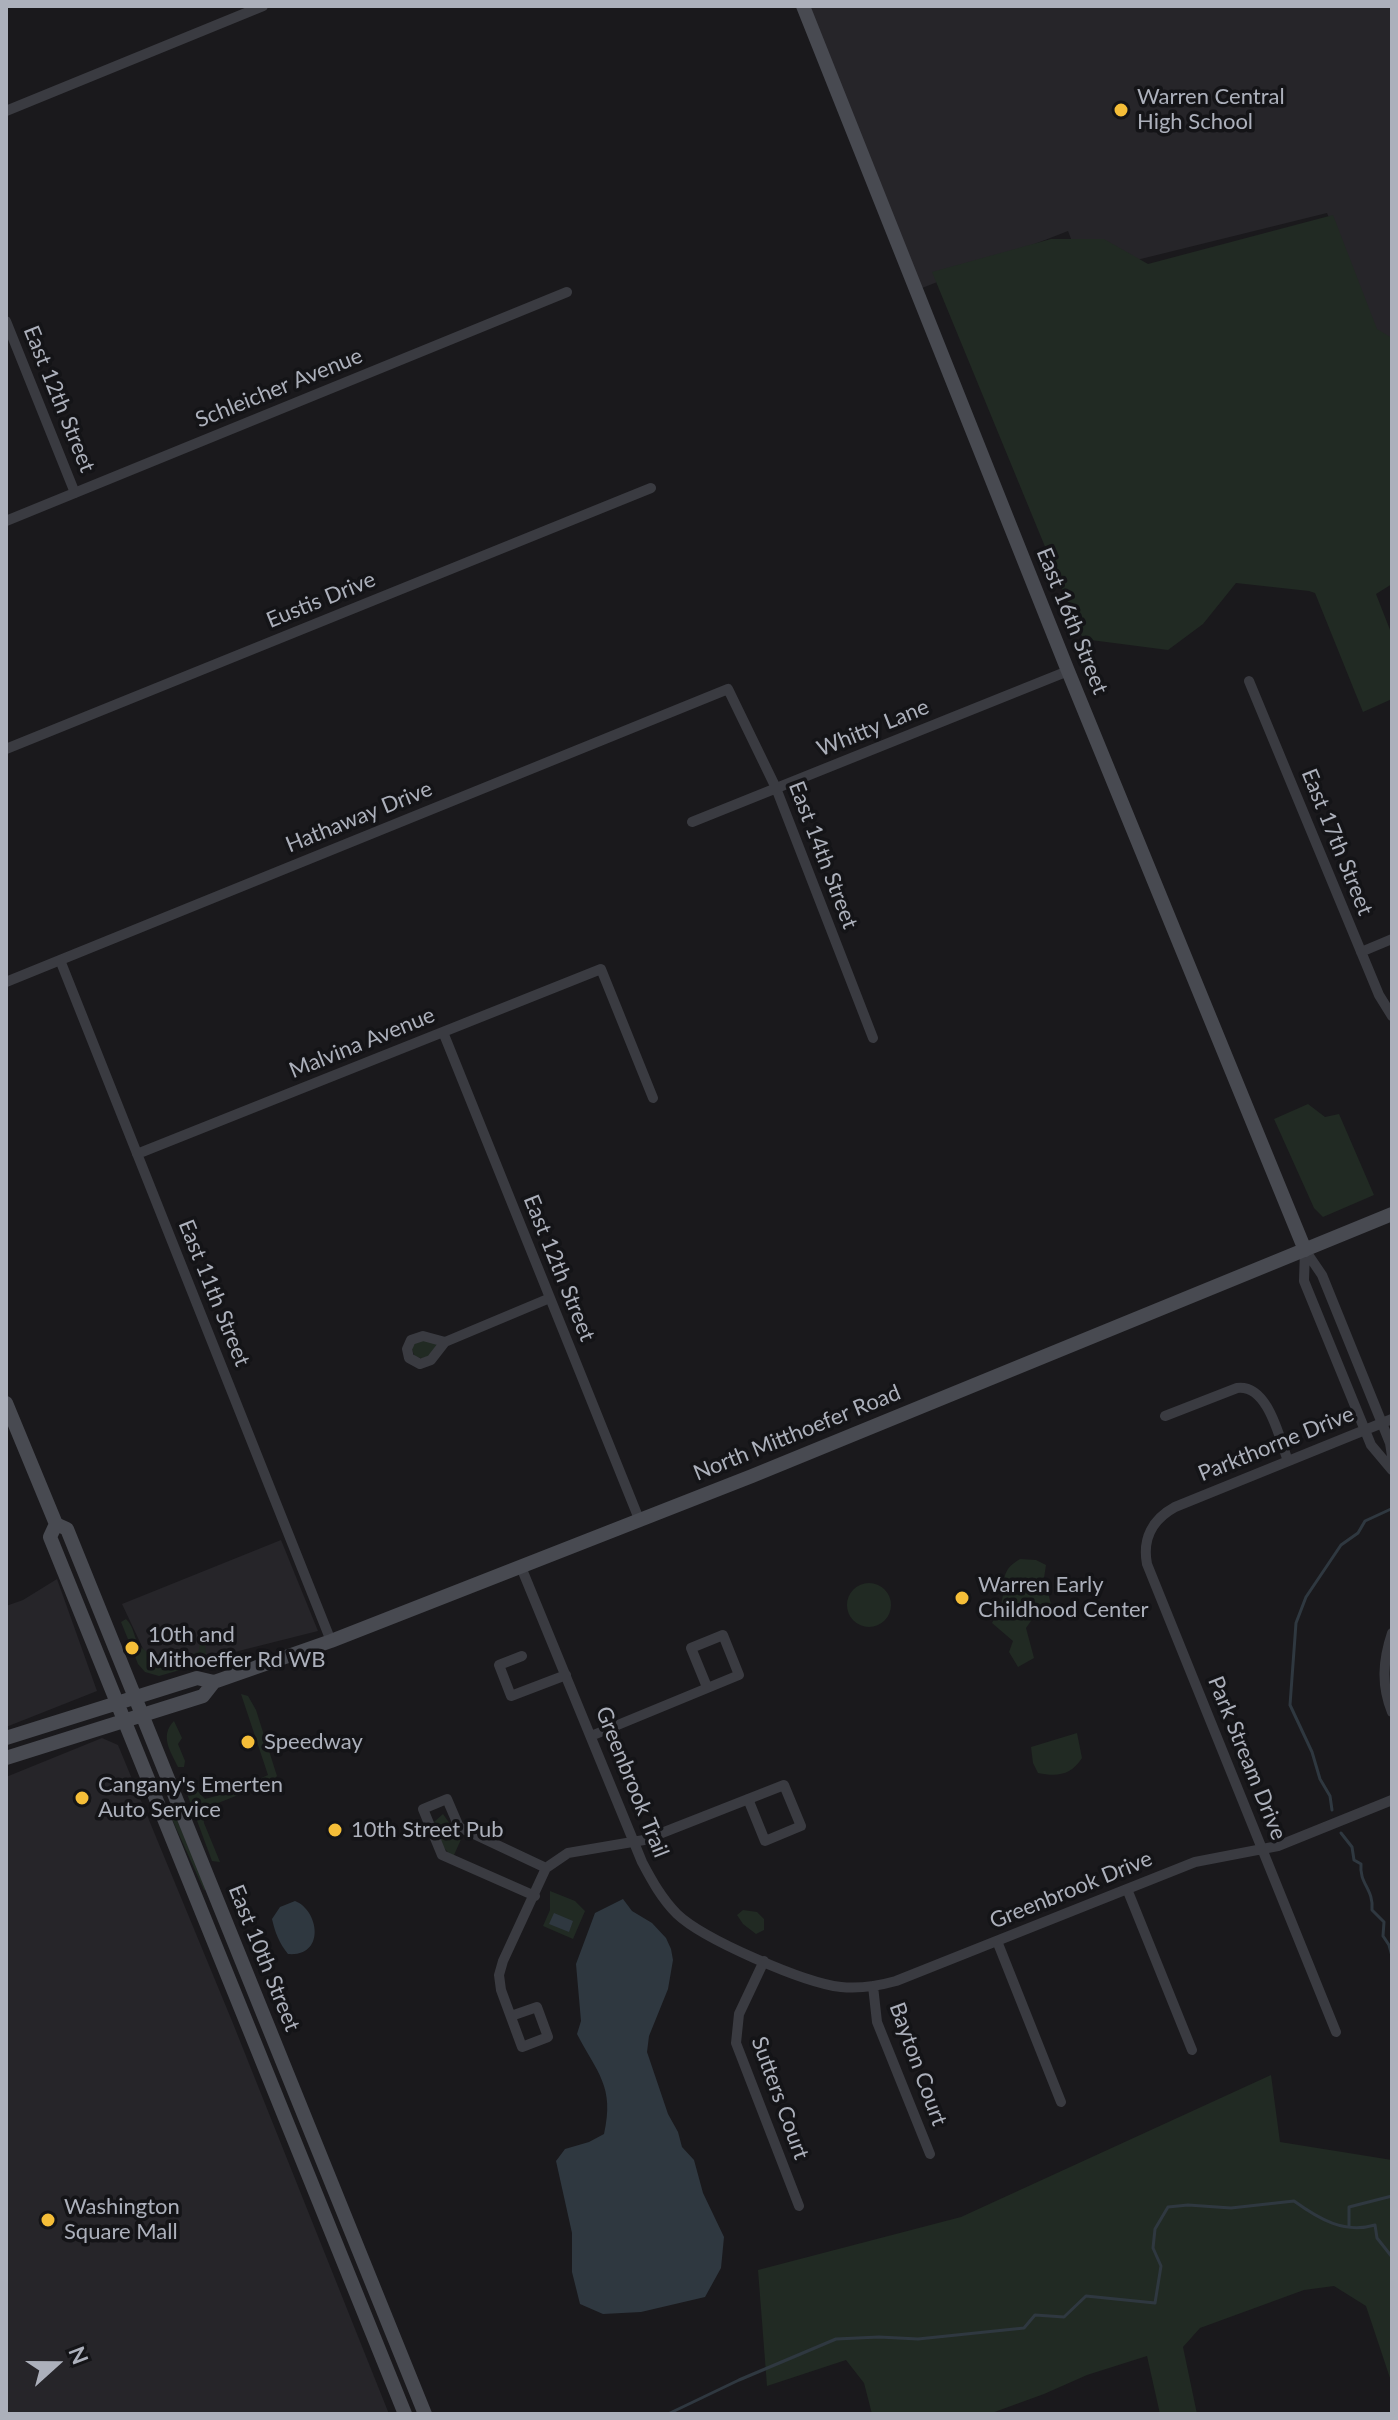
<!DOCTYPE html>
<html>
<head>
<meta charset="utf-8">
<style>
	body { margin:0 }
	#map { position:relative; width:1398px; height:2420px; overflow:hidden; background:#1a191c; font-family:Lato,sans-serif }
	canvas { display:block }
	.frame { position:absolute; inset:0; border:8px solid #acb0bb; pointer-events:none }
	.north { position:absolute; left:16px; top:2324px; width:80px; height:80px; -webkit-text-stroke:6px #141417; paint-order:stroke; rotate:69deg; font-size:22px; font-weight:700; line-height:32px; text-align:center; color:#acb0bb }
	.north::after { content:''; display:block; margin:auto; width:28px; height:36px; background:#acb0bb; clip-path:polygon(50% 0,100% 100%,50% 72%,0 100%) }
</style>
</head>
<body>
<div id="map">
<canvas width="1398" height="2420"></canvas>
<div class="frame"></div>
<div class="north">N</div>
</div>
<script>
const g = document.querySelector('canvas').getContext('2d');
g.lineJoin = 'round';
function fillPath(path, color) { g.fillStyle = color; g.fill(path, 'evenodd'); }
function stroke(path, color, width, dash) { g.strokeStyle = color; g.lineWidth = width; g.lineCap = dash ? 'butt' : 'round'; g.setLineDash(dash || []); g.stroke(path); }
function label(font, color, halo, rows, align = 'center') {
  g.font = font + ' Lato,sans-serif'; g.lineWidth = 7; g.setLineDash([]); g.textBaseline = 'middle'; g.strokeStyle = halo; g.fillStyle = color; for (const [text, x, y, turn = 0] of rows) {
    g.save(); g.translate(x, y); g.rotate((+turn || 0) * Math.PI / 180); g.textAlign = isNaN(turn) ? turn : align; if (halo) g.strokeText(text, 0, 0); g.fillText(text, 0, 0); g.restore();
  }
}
const built = new Path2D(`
	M 809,6 L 1392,6 L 1392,339 L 1372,327 L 1327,213 L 1084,273 L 1068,231 L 922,288 Z
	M 281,1540 L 318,1631 L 179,1666 L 146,1655 L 122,1604 Z
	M 57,1579 L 97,1691 L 6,1727 L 6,1606 L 23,1600 Z
	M 102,1738 L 118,1745 L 232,2021 L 389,2414 L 6,2414 L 6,1777 Z`);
const green = new Path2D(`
	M 1333,215 L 1377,329 L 1392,338 L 1392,584 L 1376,594 L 1392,635 L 1392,699 L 1363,712 L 1315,593 L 1309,591 L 1236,583 L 1203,624 L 1168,650 L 1083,639 L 932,272 L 1051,239 L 1104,239 L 1148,264 Z
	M 1308,1104 L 1325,1117 L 1339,1114 L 1374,1195 L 1323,1217 L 1314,1208 L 1274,1119 Z
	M 421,1340 L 441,1343 C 434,1352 428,1361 415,1357 L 412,1350 L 414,1342 Z
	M 1020,1559 L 1036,1560 L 1046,1565 L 1044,1578 L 1051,1604 L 1033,1618 L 1026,1628 L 1034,1658 L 1018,1667 L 1009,1652 L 1013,1641 L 992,1623 C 995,1617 999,1611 1001,1605 C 1007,1585 997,1572 1020,1559 Z
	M847 1605a22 22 0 1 1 44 0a22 22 0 1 1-44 0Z
	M 126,1619 C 135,1627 133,1640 142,1648 C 151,1656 162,1656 171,1665 L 199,1651 L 200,1640 L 205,1644 L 207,1660 L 201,1664 L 159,1676 L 145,1672 L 138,1664 L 121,1622 Z
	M 241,1694 L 248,1696 L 256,1710 L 277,1776 L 271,1782 L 203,1809 L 204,1823 L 220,1862 L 212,1861 L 186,1791 L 189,1782 L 205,1799 L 231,1792 L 268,1775 Z
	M 174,1721 L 182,1738 L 178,1744 L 185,1761 L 184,1767 L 178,1767 C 171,1752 159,1736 174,1721 Z
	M 1077,1733 L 1082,1758 C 1071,1775 1058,1777 1038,1773 L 1033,1763 L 1031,1747 Z
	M 443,1814 L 455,1831 L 463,1835 L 454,1855 L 450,1855 L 432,1833 L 434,1822 Z
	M 175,1815 L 207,1889 L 204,1890 L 171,1817 Z
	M 550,1891 L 575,1901 L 585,1911 L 573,1939 L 543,1926 L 550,1910 Z
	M 743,1910 L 757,1912 L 764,1919 L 764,1930 L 756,1934 L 743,1924 L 737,1915 Z
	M 1271,2075 L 1280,2142 L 1392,2160 L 1392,2384 L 1366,2306 L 1334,2286 L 1304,2290 L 1200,2328 L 1183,2347 L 1197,2414 L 1160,2414 L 1147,2356 L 1087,2375 L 1044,2394 L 989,2414 L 872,2414 L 864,2383 L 846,2360 L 767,2386 L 758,2270 L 961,2217 Z`);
const water = new Path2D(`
	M 623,1899 L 632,1911 L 652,1923 L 666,1938 L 671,1949 L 673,1960 L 668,1989 L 649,2036 L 647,2052 L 668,2114 L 678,2132 L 682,2147 L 694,2160 L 703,2193 L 724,2237 L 721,2268 L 705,2297 L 641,2312 L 603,2314 L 580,2304 L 572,2272 L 572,2233 L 556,2161 L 565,2149 L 589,2142 L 604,2134 C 615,2086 597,2073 577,2034 L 581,2021 L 576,1964 L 595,1913 Z
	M 295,1901 C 319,1910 326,1957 288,1954 C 279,1943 275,1932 272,1919 L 280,1907 Z
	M 554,1913 L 573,1921 L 569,1932 L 549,1924 Z`);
const stream = new Path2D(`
	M 1332,1810 L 1330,1796 L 1320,1779 L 1312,1752 L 1290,1705 L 1296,1623 L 1306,1597 L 1341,1545 L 1358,1533 L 1365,1521 L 1391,1509
	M 1341,1833 L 1352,1847 L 1354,1860 L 1361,1864 C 1359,1884 1374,1889 1372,1910 L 1384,1922 L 1383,1936 L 1389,1945 L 1392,1956
	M 1349,2227 L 1349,2207 L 1392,2196
	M 668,2414 L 739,2380 L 836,2339 L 879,2337 L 918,2339 L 1024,2328 L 1035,2315 L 1064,2317 L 1086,2296 L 1155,2303 L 1161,2266 L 1153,2248 L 1155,2229 L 1168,2207 L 1188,2205 L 1231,2208 L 1294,2201 C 1319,2219 1344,2234 1375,2225 L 1377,2238 L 1392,2257`);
const street = new Path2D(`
	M 6,111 L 263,6
	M 6,321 L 75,493
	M 6,521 L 567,292
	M 1249,681 L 1379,995 L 1392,1016
	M 6,749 L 651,488
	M 692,822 L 1068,671
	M 1361,952 L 1392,939
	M 60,960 L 331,1641
	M 6,982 L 728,689 L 776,788 L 873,1038
	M 443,1032 L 639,1519
	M 137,1154 L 601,969 L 653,1098
	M 1305,1250 L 1304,1281 L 1371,1445 L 1392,1470
	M 1305,1250 L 1322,1275 L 1390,1443 L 1392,1456
	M 423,1336 L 445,1342 L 431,1360 L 420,1364 L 409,1358 L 407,1349 L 411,1340 Z
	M 445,1342 L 550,1298
	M 1165,1416 L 1237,1388 C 1268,1384 1279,1437 1288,1461
	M 521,1567 L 642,1862 C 652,1881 662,1899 677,1914 C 703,1939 804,1983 841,1987 C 860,1989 878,1986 896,1981 L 1195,1862 L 1278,1846 L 1392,1800
	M 1392,1633 C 1383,1660 1381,1685 1392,1712
	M 522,1656 L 499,1665 L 511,1696 L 566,1675
	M 591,1736 L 739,1675 L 723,1635 L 691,1648 L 707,1687
	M 1127,1889 L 1192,2050
	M 535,1896 L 442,1855 L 423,1809 L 447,1799 L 459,1827 L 546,1868
	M 997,1941 L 1061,2102
	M 764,1961 L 739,2014 L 736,2043 L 799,2206
	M 873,1986 L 877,2022 L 930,2154
	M 511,2016 L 537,2007 L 548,2037 L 522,2047 L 501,1990 L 499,1975 L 503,1961 L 546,1868 L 568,1853 L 644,1840 L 784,1785 L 801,1826 L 765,1841 L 748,1799
	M 1336,2032 L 1147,1564 C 1142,1538 1153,1519 1175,1507 L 1392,1419`);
const secondary = new Path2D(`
	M 803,6 L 1068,671 L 1305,1250
	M 6,1403 L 56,1524 L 67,1529 L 425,2414
	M 56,1524 L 50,1537 L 405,2414
	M 6,1738 L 197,1678 L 214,1682
	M 6,1758 L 203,1696 L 214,1682 L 331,1641 L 752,1476 L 1392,1214`);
const markers = [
	[1121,110,8,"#f5be38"],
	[962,1598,8,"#f5be38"],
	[132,1648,8,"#f5be38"],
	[248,1742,8,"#f5be38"],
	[82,1798,8,"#f5be38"],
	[335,1830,8,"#f5be38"],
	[48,2220,8,"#f5be38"]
];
const poiNames = [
	["Warren Central",1137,97],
	["High School",1137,122],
	["Warren Early",978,1585],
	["Childhood Center",978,1610],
	["10th and",148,1635],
	["Mithoeffer Rd WB",148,1660],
	["Speedway",264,1742],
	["Cangany's Emerten",98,1785],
	["Auto Service",98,1810],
	["10th Street Pub",351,1830],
	["Washington",64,2207],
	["Square Mall",64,2232]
];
const streetNames = [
	["Schleicher Avenue",279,388,-22],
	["East 12th Street",59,399,68],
	["Eustis Drive",321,600,-22],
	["East 16th Street",1072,621,68],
	["Whitty Lane",873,728,-22],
	["Hathaway Drive",359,817,-22],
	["East 17th Street",1337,842,68],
	["East 14th Street",823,855,69],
	["Malvina Avenue",362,1043,-22],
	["East 12th Street",559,1268,68],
	["East 11th Street",214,1293,68],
	["North Mitthoefer Road",797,1433,-22],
	["Parkthorne Drive",1276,1444,-22],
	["Park Stream Drive",1247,1758,68],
	["Greenbrook Trail",632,1782,68],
	["Greenbrook Drive",1071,1890,-22],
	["East 10th Street",264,1958,68],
	["Bayton Court",918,2064,70],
	["Sutters Court",780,2098,70]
];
fillPath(built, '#262529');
fillPath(green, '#212a23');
fillPath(water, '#2f3840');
stroke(stream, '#2f3840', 3);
stroke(street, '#3a3b41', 10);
stroke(secondary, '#484a51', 14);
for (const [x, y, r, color] of markers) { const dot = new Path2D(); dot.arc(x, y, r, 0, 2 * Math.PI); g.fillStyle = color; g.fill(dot); stroke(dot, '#141417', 3); }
label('22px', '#acb0bb', '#141417', poiNames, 'left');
label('22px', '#acb0bb', '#141417', streetNames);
</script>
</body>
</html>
